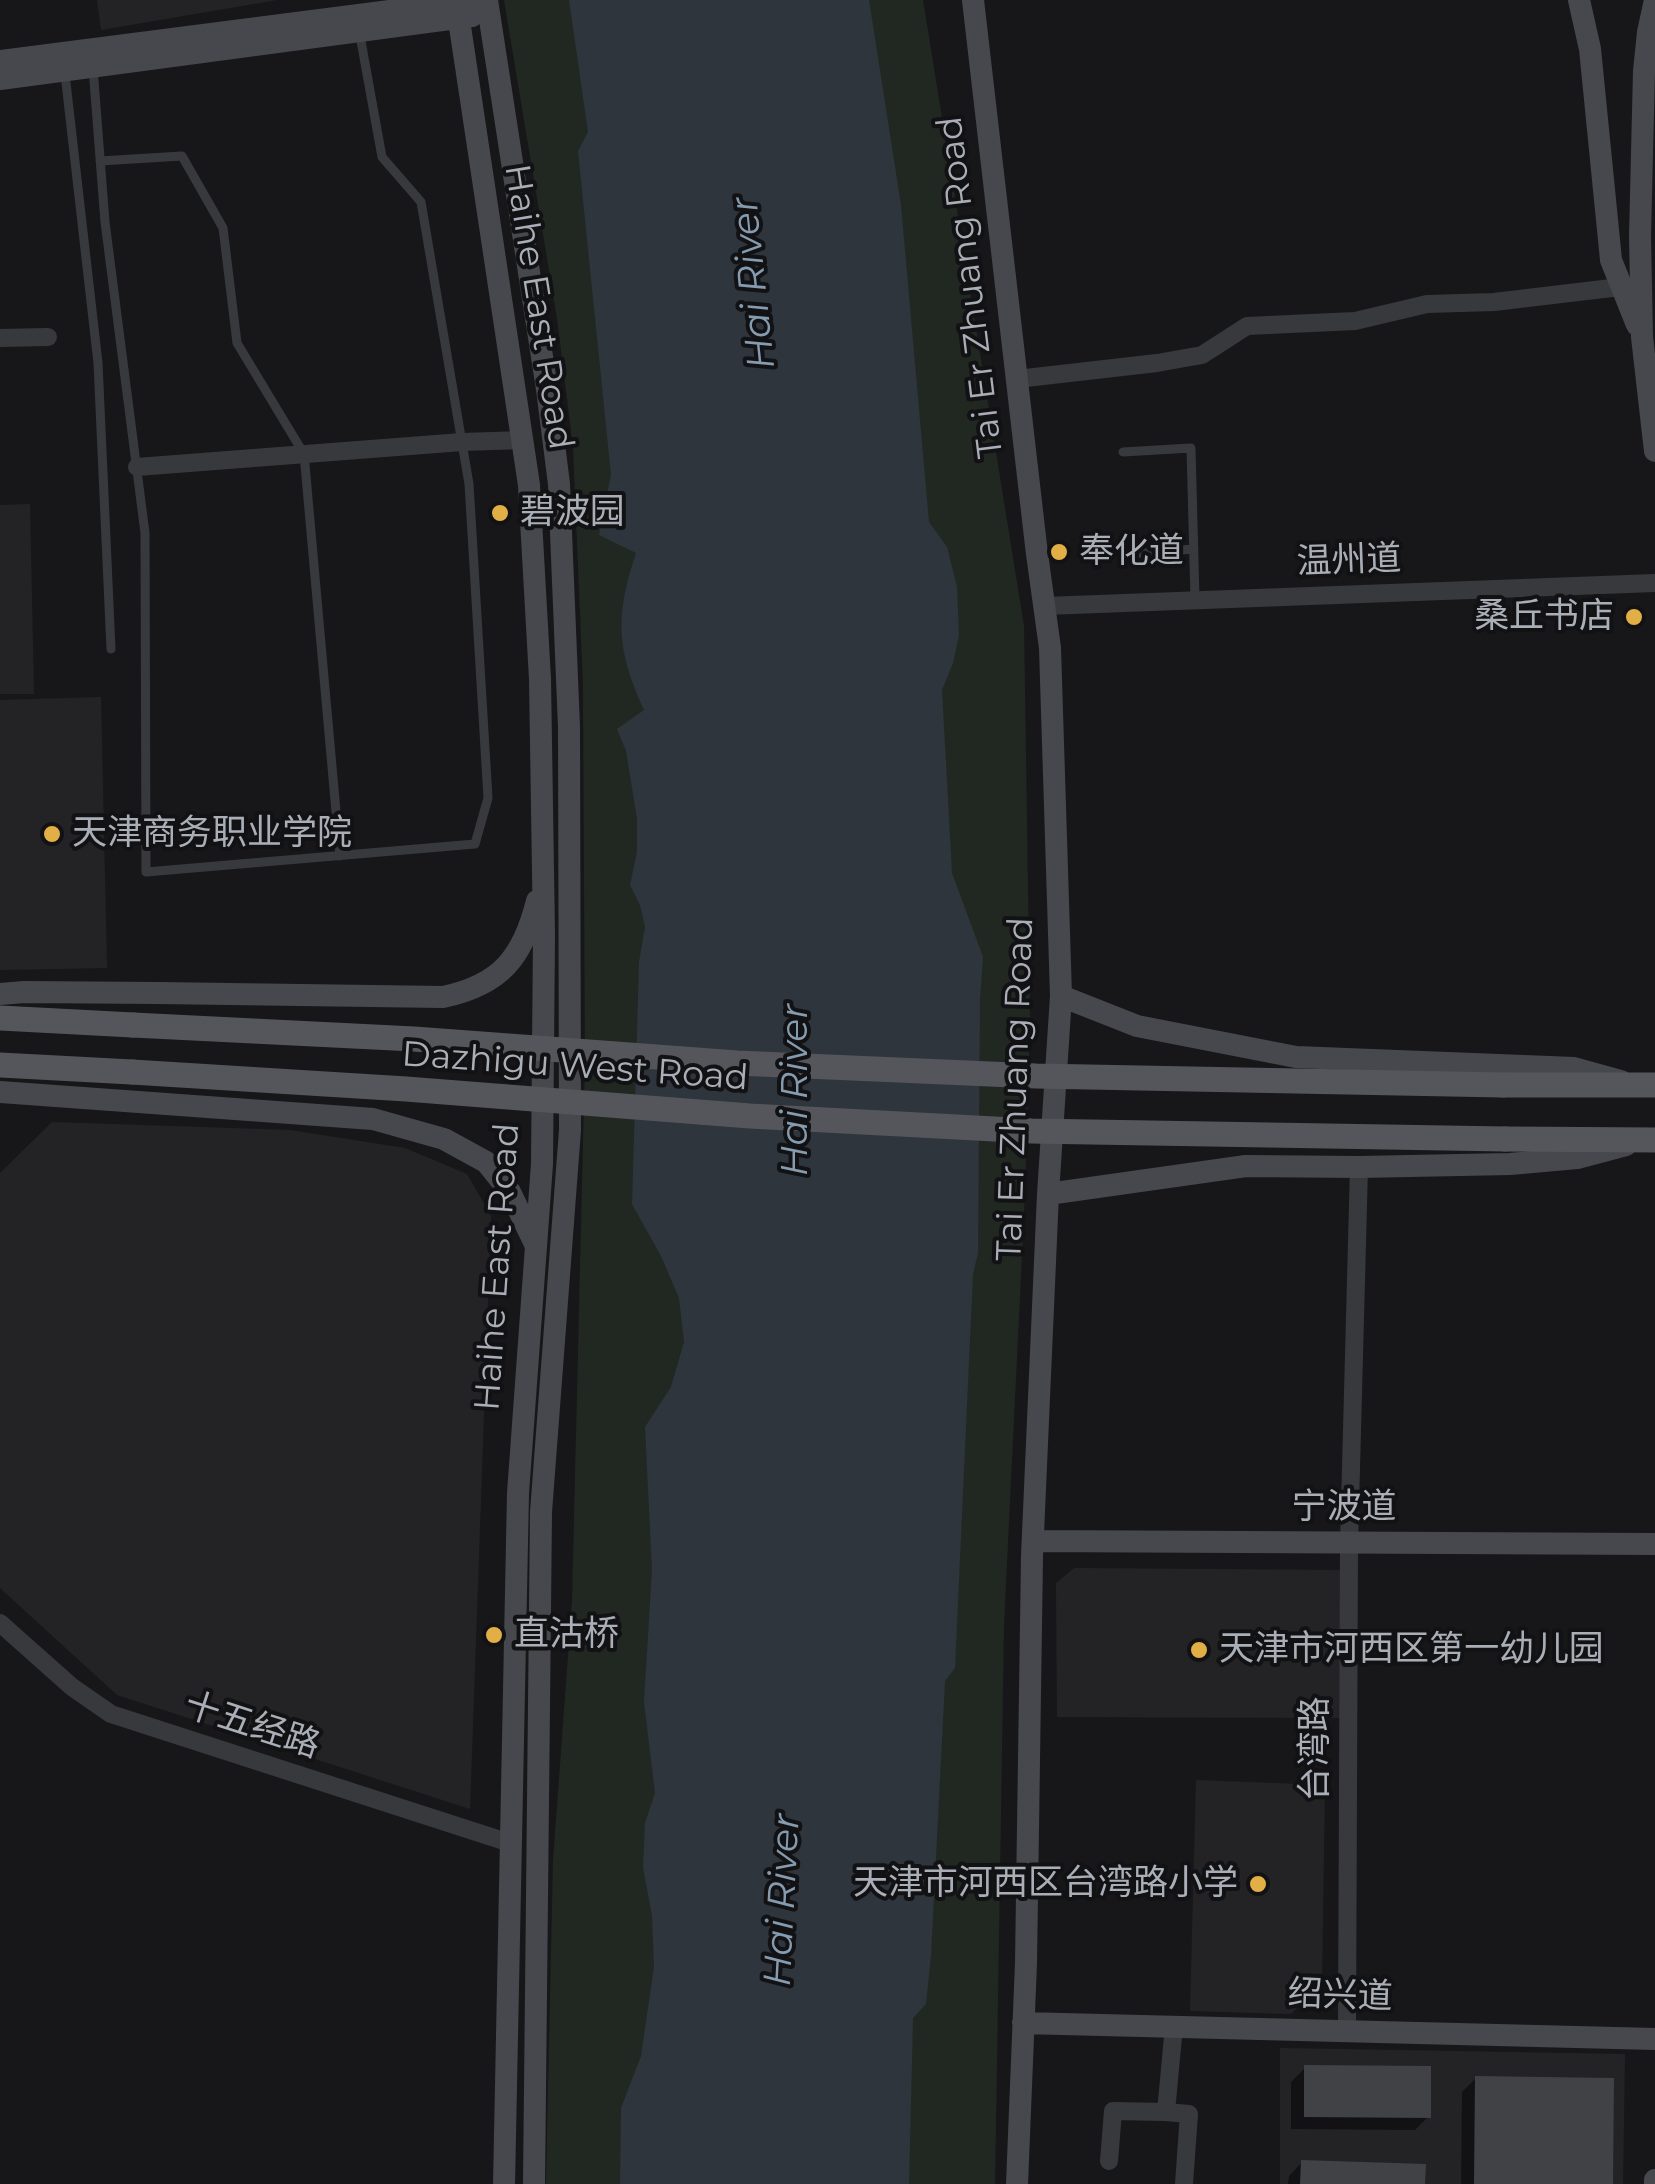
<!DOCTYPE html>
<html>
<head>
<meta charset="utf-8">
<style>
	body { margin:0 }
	canvas { display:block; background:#171719 }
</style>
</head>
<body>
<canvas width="1655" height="2184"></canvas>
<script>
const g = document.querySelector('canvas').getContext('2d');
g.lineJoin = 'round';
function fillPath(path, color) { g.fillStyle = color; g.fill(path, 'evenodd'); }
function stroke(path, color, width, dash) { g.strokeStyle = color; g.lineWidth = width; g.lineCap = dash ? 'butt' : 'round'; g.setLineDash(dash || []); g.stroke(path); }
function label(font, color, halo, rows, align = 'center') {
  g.font = font + ' Montserrat,"Noto Sans SC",sans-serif'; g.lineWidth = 8; g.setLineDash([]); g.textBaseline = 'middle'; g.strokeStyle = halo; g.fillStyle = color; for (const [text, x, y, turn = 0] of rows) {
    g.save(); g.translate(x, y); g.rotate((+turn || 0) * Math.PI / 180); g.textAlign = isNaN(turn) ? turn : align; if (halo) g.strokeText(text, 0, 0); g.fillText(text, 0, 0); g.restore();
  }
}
const built = new Path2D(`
	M 97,0 L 277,0 L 101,30 Z
	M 30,504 L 34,694 L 0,694 L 0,505 Z
	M 101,697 L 107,968 L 0,970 L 0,700 Z
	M 52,1122 L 290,1130 L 405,1148 L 467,1174 L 491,1216 L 470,1809 L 117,1695 L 0,1588 L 0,1173 Z
	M 1074,1568 L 1342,1570 L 1341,1718 L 1057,1717 L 1056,1583 Z
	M 1196,1780 L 1325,1785 L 1322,1982 L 1291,2014 L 1190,2011 Z
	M 1280,2048 L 1625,2054 L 1623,2184 L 1280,2184 Z`);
const green = new Path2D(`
	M 504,0 L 923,0 L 1024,626 L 1030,1020 L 1025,1192 L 1004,1624 L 995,2184 L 546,2184 L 553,1861 L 572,1602 L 585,1062 L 583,684 L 573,447 L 557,318 Z`);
const water = new Path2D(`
	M 569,0 L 869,0 L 901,205 L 929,522 L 947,547 L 957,587 L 959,635 L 953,663 L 942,690 L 952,873 L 983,957 L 980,999 L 978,1253 L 973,1274 L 955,1668 L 945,1681 L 931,1955 L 926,2004 L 913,2018 L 909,2184 L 620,2184 L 621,2108 L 641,2056 L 654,1967 L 652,1916 L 643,1867 L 645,1823 L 655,1793 L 644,1702 L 652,1570 L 645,1427 L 671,1387 L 684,1342 L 679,1298 L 661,1256 L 632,1204 L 639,962 L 645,927 L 640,905 L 630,885 L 637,852 L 637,819 L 626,751 L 617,729 L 644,710 C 616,649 615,616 636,553 L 599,535 L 611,475 L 578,151 L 588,132 Z`);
const shadow = new Path2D(`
	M 1305,2068 L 1428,2117 L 1415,2130 L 1291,2129 L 1291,2082 Z
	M 1476,2078 L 1610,2184 L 1461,2184 L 1462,2092 Z
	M 1302,2162 L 1423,2184 L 1288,2184 L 1289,2176 Z`);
const building = new Path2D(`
	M 1304,2065 L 1431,2066 L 1431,2118 L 1304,2117 Z
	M 1475,2076 L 1614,2078 L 1613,2184 L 1474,2184 Z
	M 1301,2160 L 1426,2164 L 1425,2184 L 1300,2184 Z`);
const lane = new Path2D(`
	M 93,68 L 105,222 L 145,533 L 146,872 L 475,844 L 488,798 L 469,484 L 421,202 L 382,157 L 359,30
	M 65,74 L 98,363 L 111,649
	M 100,161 L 182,156 L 223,228 L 237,343 L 304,454 L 340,856
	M 1123,452 L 1191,448 L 1195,599
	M 1130,554 L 1194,549`);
const street = new Path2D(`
	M 0,338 L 48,337
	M 1017,379 L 1157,363 L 1202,355 L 1247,326 L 1355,321 L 1427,304 L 1494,302 L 1620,287
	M 137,467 L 462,442 L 524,440
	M 1045,606 L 1655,583
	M 0,1623 L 72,1687 L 111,1714 L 510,1843
	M 1347,2031 L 1349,1543 L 1359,1167
	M 1166,2112 L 1189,2114 L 1184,2184
	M 1109,2161 L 1113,2111 L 1166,2112 L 1174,2026`);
const secondary = new Path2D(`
	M 456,0 L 529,485 L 540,679 L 544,935 L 542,1164 L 518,1493 L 504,2184
	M 487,0 L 547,389 L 559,484 L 569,727 L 570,1130 L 541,1512 L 534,2184
	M 973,0 L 1037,554 L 1050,648 L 1061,996 L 1048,1194 L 1032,1556 L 1026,1963 L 1017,2184
	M 1579,0 L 1590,49 L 1611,260 L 1637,325
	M 1655,0 L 1648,32 L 1644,71 L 1640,236 L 1642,337 L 1655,451
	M 0,61 L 467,1
	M 0,79 L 472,16
	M 0,994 L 24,992 L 158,993 L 443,997 C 501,985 523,957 537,901
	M 1061,996 L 1137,1026 L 1296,1057 L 1574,1068 L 1621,1081
	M 0,1092 L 373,1119 L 444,1139 L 486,1162 L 510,1192 L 535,1244
	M 1048,1194 L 1246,1166 L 1359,1167 L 1510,1164 L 1577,1158 L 1626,1145
	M 1033,1541 L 1655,1544
	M 1023,2023 L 1655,2039
	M 1655,2184 L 1655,2180`);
const primary = new Path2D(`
	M 0,1018 L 133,1025
	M 0,1065 L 132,1072
	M 1503,1085 L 1655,1085
	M 1505,1139 L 1655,1140`);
const primaryBridge = new Path2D(`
	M 133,1025 L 414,1039 L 737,1063 L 1036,1076 L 1503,1085
	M 132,1072 L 406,1089 L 750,1116 L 1032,1131 L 1505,1139`);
const markers = [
	[500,513,10,"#e2af46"],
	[1059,552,10,"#e2af46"],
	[1634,617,10,"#e2af46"],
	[52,834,10,"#e2af46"],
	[494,1635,10,"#e2af46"],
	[1199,1650,10,"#e2af46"],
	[1258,1884,10,"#e2af46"]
];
const streetNames = [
	["Tai Er Zhuang Road",971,287,-97],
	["Haihe East Road",538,307,81],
	["温州道",1349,561,-2],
	["Dazhigu West Road",575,1067,4],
	["Tai Er Zhuang Road",1016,1089,-88],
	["Haihe East Road",498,1267,-86],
	["宁波道",1344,1508],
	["十五经路",252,1726,18],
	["台湾路",1316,1749,-90],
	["绍兴道",1340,1996,2]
];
const poiNames = [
	["碧波园",520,513],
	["奉化道",1079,552],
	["桑丘书店",1614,617,"right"],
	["天津商务职业学院",72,834],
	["直沽桥",514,1635],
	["天津市河西区第一幼儿园",1219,1650],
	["天津市河西区台湾路小学",1238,1884,"right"]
];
const waterNames = [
	["Hai River",754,283,-96],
	["Hai River",796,1090,-90],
	["Hai River",783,1900,-87]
];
fillPath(built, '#232326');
fillPath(green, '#212822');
fillPath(water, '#2e353c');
fillPath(shadow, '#0007');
fillPath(building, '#414246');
stroke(lane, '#38393d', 9);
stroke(street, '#38393d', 18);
stroke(secondary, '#46484d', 22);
stroke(primary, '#55565c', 25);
stroke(primaryBridge, '#55565c', 25);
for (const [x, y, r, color] of markers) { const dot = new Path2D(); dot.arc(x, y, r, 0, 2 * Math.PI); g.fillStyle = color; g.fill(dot); stroke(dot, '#121214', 4); }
label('35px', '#aaaeb7', '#121214', streetNames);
label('35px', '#aaaeb7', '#121214', poiNames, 'left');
label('italic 38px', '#859baf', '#121214', waterNames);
</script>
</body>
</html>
